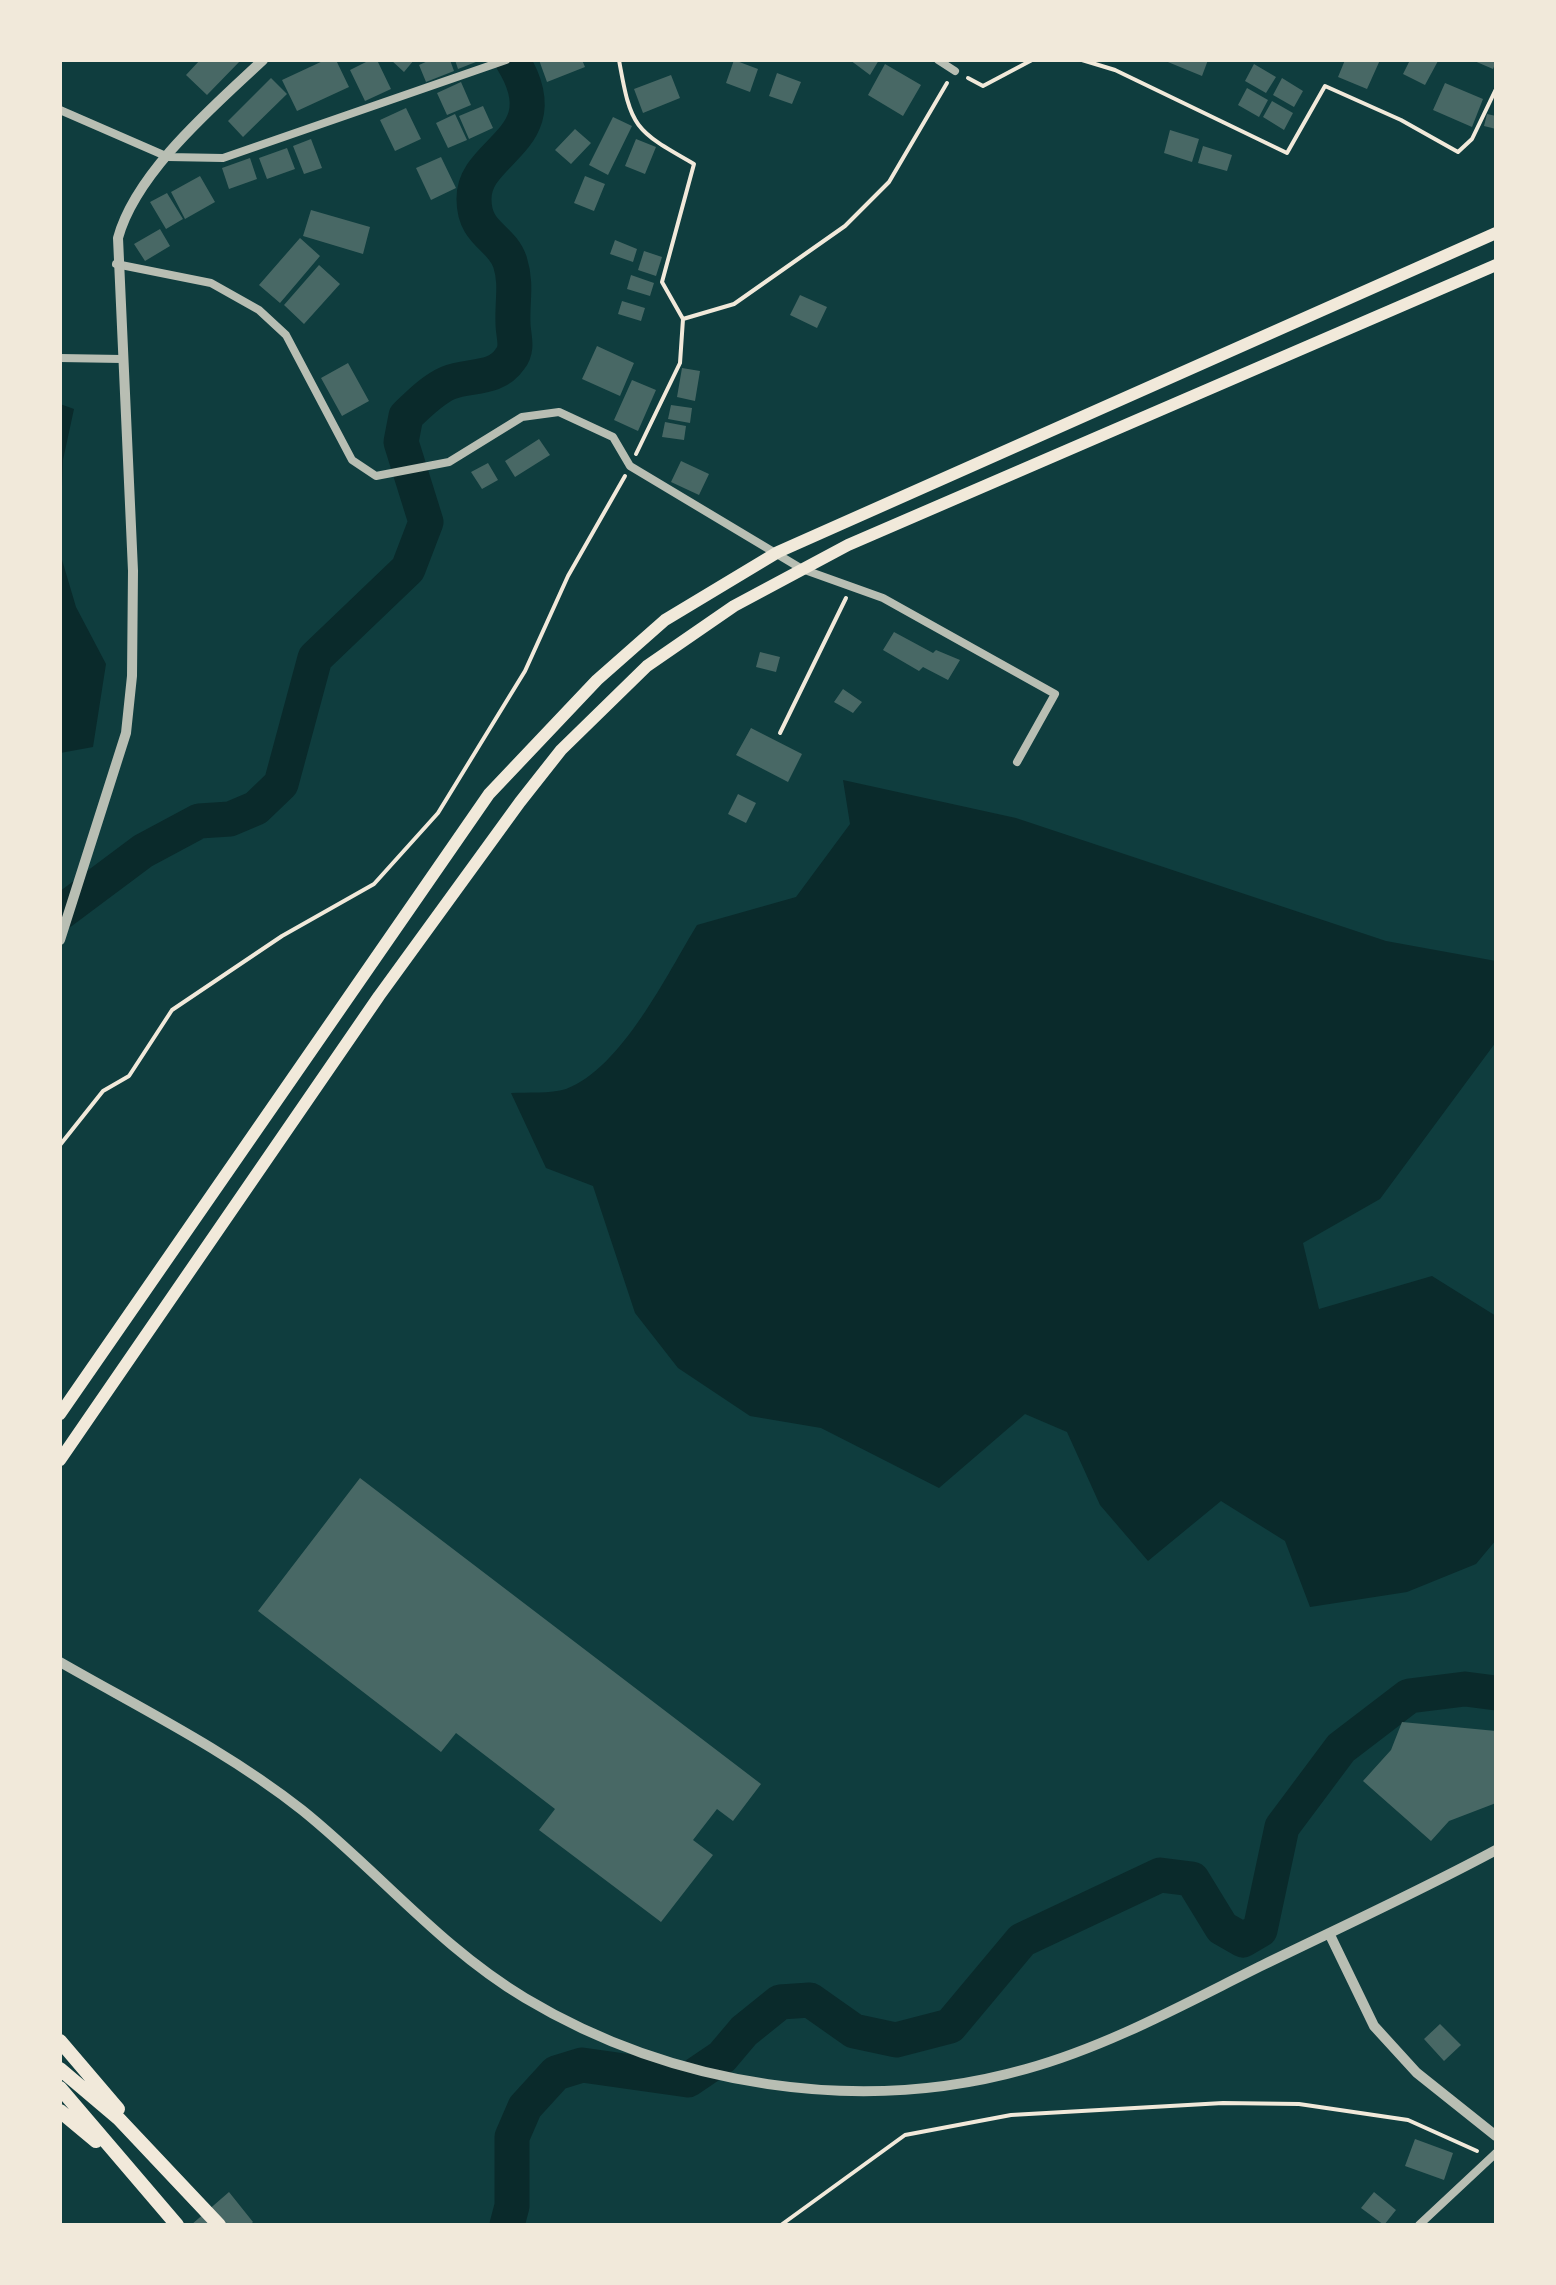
<!DOCTYPE html>
<html>
<head>
<meta charset="utf-8">
<style>
	body { margin:0 }
	#map { position:relative; width:1556px; height:2285px; overflow:hidden; background:#0f3d3e; font-family:Spectral,serif }
	canvas { display:block }
	.frame { position:absolute; inset:0; border:62px solid #f1e9da; pointer-events:none }
</style>
</head>
<body>
<div id="map">
<canvas width="1556" height="2285"></canvas>
<div class="frame"></div>
</div>
<script>
const g = document.querySelector('canvas').getContext('2d');
g.lineJoin = 'round';
function fillPath(path, color) { g.fillStyle = color; g.fill(path, 'evenodd'); }
function stroke(path, color, width, dash) { g.strokeStyle = color; g.lineWidth = width; g.lineCap = dash ? 'butt' : 'round'; g.setLineDash(dash || []); g.stroke(path); }
const water = new Path2D(`
	M 60,404 L 74,409 L 63,460 L 60,539 Z
	M 60,553 L 76,607 L 106,664 L 93,747 L 60,753 Z
	M 843,780 L 1016,818 L 1386,941 L 1496,961 L 1496,1042 L 1380,1199 L 1303,1243 L 1319,1309 L 1432,1276 L 1496,1316 L 1496,1540 L 1476,1564 L 1407,1592 L 1310,1607 L 1285,1541 L 1221,1501 L 1148,1561 L 1100,1505 L 1067,1432 L 1025,1414 L 939,1488 L 821,1428 L 750,1416 L 678,1368 L 635,1313 L 593,1186 L 546,1168 L 511,1093 C 527,1092 551,1094 566,1089 C 622,1068 667,974 697,925 L 796,897 L 850,824 Z`);
const river = new Path2D(`
	M 60,913 L 143,851 L 199,821 L 230,819 L 256,808 L 281,784 L 315,658 L 408,569 L 426,522 L 401,442 L 406,416 C 419,404 432,390 448,383 C 469,374 495,381 510,359 C 519,348 513,336 513,323 C 512,301 517,284 510,262 C 501,236 474,235 474,199 C 473,149 562,140 512,60
	M 507,2225 L 512,2206 L 512,2137 L 525,2107 L 556,2073 L 582,2065 L 688,2080 L 722,2057 L 744,2031 L 780,2002 L 810,2000 L 854,2031 L 896,2040 L 950,2026 L 1022,1940 L 1160,1875 L 1192,1879 L 1222,1928 L 1243,1940 L 1260,1930 L 1282,1827 L 1341,1748 L 1409,1696 L 1465,1689 L 1496,1693`);
const building = new Path2D(`
	M 200,60 L 241,60 L 207,95 L 186,75 Z
	M 325,60 L 336,60 L 349,87 L 297,111 L 282,80 Z
	M 370,60 L 377,60 L 391,89 L 365,101 L 350,70 Z
	M 391,60 L 414,60 L 404,72 Z
	M 430,60 L 450,60 L 454,71 L 426,82 L 419,65 Z
	M 455,60 L 481,60 L 458,69 Z
	M 539,60 L 582,60 L 585,67 L 547,82 Z
	M 734,60 L 758,69 L 750,92 L 726,83 Z
	M 850,60 L 879,60 L 870,75 Z
	M 1163,60 L 1208,60 L 1202,76 Z
	M 1345,60 L 1380,60 L 1367,89 L 1338,77 Z
	M 1410,60 L 1438,61 L 1425,85 L 1403,74 Z
	M 1472,60 L 1496,60 L 1496,62 L 1493,69 Z
	M 885,64 L 921,85 L 903,116 L 868,95 Z
	M 1254,64 L 1276,77 L 1266,93 L 1245,81 Z
	M 777,73 L 801,82 L 792,104 L 769,96 Z
	M 671,75 L 680,98 L 643,113 L 634,89 Z
	M 271,78 L 287,94 L 243,137 L 228,121 Z
	M 1282,78 L 1303,91 L 1294,107 L 1273,95 Z
	M 461,82 L 471,105 L 447,115 L 437,93 Z
	M 1445,83 L 1483,99 L 1472,127 L 1433,110 Z
	M 1247,88 L 1268,100 L 1259,117 L 1238,105 Z
	M 1272,101 L 1293,113 L 1284,130 L 1263,117 Z
	M 483,106 L 493,128 L 469,139 L 459,116 Z
	M 406,108 L 421,139 L 395,151 L 380,120 Z
	M 455,114 L 467,140 L 448,148 L 436,123 Z
	M 1487,114 L 1496,116 L 1496,129 L 1484,126 Z
	M 613,117 L 632,126 L 608,175 L 589,165 Z
	M 575,129 L 591,143 L 571,164 L 555,150 Z
	M 1170,130 L 1199,139 L 1192,162 L 1164,153 Z
	M 311,139 L 322,168 L 304,174 L 293,146 Z
	M 636,139 L 656,147 L 645,174 L 625,166 Z
	M 1203,146 L 1232,155 L 1227,171 L 1198,163 Z
	M 287,148 L 295,169 L 267,179 L 259,158 Z
	M 441,157 L 456,188 L 431,200 L 416,168 Z
	M 250,158 L 257,179 L 229,189 L 222,168 Z
	M 200,176 L 215,202 L 185,219 L 171,192 Z
	M 585,176 L 605,184 L 594,211 L 574,203 Z
	M 167,193 L 183,219 L 166,229 L 150,202 Z
	M 311,210 L 370,227 L 363,254 L 303,236 Z
	M 160,229 L 170,246 L 145,261 L 134,244 Z
	M 300,238 L 320,256 L 280,303 L 259,285 Z
	M 615,240 L 637,249 L 633,262 L 610,254 Z
	M 644,251 L 662,257 L 656,276 L 638,270 Z
	M 319,265 L 340,284 L 304,324 L 284,305 Z
	M 631,275 L 654,283 L 650,296 L 627,289 Z
	M 800,295 L 827,307 L 817,328 L 790,315 Z
	M 622,301 L 645,308 L 641,321 L 618,314 Z
	M 597,346 L 634,363 L 620,396 L 582,379 Z
	M 348,363 L 369,401 L 342,416 L 321,378 Z
	M 682,368 L 700,371 L 695,401 L 677,397 Z
	M 632,380 L 656,390 L 638,431 L 614,420 Z
	M 671,405 L 692,408 L 690,423 L 668,419 Z
	M 665,422 L 686,426 L 684,440 L 662,437 Z
	M 539,439 L 550,455 L 515,477 L 505,461 Z
	M 681,461 L 709,474 L 699,495 L 671,482 Z
	M 488,463 L 498,480 L 482,489 L 471,472 Z
	M 894,632 L 933,653 L 936,650 L 960,660 L 948,680 L 923,667 L 919,671 L 883,650 Z
	M 760,652 L 780,657 L 776,672 L 756,667 Z
	M 843,689 L 862,702 L 853,713 L 834,702 Z
	M 751,728 L 802,754 L 788,782 L 736,755 Z
	M 738,794 L 756,803 L 746,823 L 728,814 Z
	M 360,1478 L 761,1784 L 733,1821 L 717,1809 L 693,1840 L 713,1855 L 661,1922 L 539,1830 L 555,1809 L 456,1733 L 441,1752 L 258,1611 Z
	M 1402,1722 L 1496,1731 L 1496,1803 L 1449,1821 L 1431,1841 L 1363,1781 L 1391,1750 Z
	M 1440,2024 L 1461,2045 L 1444,2061 L 1424,2039 Z
	M 1415,2139 L 1453,2153 L 1444,2180 L 1405,2166 Z
	M 229,2192 L 253,2222 L 250,2225 L 191,2225 Z
	M 1374,2192 L 1396,2210 L 1384,2225 L 1361,2208 Z`);
const path = new Path2D(`
	M 619,60 C 631,128 634,130 694,164 L 662,282 L 683,319 L 680,363 L 636,454
	M 1082,60 L 1115,70 L 1287,153 L 1325,86 L 1401,120 L 1458,152 L 1472,139 L 1496,89
	M 968,78 L 983,86 L 1032,60
	M 683,319 L 734,304 L 845,226 L 889,182 L 947,83
	M 780,733 L 846,598
	M 60,1145 L 103,1091 L 129,1076 L 172,1010 L 282,936 L 374,884 L 438,813 L 525,671 L 568,576 L 625,476
	M 781,2225 L 905,2135 L 1011,2115 L 1223,2103 L 1299,2104 L 1408,2120 L 1477,2151`);
const minor = new Path2D(`
	M 938,60 L 955,71
	M 60,110 L 168,157 L 223,158 L 506,60
	M 116,264 L 211,283 L 259,310 L 286,335 L 352,460 L 376,476 L 449,462 L 522,417 L 559,412 L 613,437 L 630,466 L 802,569 L 883,598 L 1055,694 L 1017,762
	M 60,358 L 122,359
	M 1419,2225 L 1496,2153`);
const tertiary = new Path2D(`
	M 60,940 L 126,733 L 132,676 L 133,571 L 118,238 C 136,172 214,106 263,60
	M 60,1662 C 142,1709 227,1751 302,1810 C 378,1871 441,1948 525,1998 C 672,2086 859,2116 1026,2069 C 1109,2046 1186,2003 1263,1965 C 1341,1927 1420,1891 1496,1850
	M 1329,1933 L 1374,2026 L 1417,2073 L 1496,2136`);
const primary = new Path2D(`
	M 60,1414 L 489,794 L 597,680 L 665,620 L 778,552 L 1496,233
	M 60,1460 L 379,996 L 520,802 L 561,750 L 647,666 L 734,606 L 848,545 L 1496,265`);
const motorway = new Path2D(`
	M 60,2041 L 118,2109
	M 60,2069 L 119,2119 L 219,2225
	M 60,2088 L 177,2225
	M 60,2111 L 96,2141`);
fillPath(water, '#0a2a2b');
stroke(river, '#0a2a2b', 35);
fillPath(building, '#486865');
stroke(path, '#f1e9da', 4);
stroke(minor, '#b8beb3', 8);
stroke(tertiary, '#b8beb3', 10);
stroke(primary, '#f1e9da', 12);
stroke(motorway, '#f1e9da', 14);
</script>
</body>
</html>
